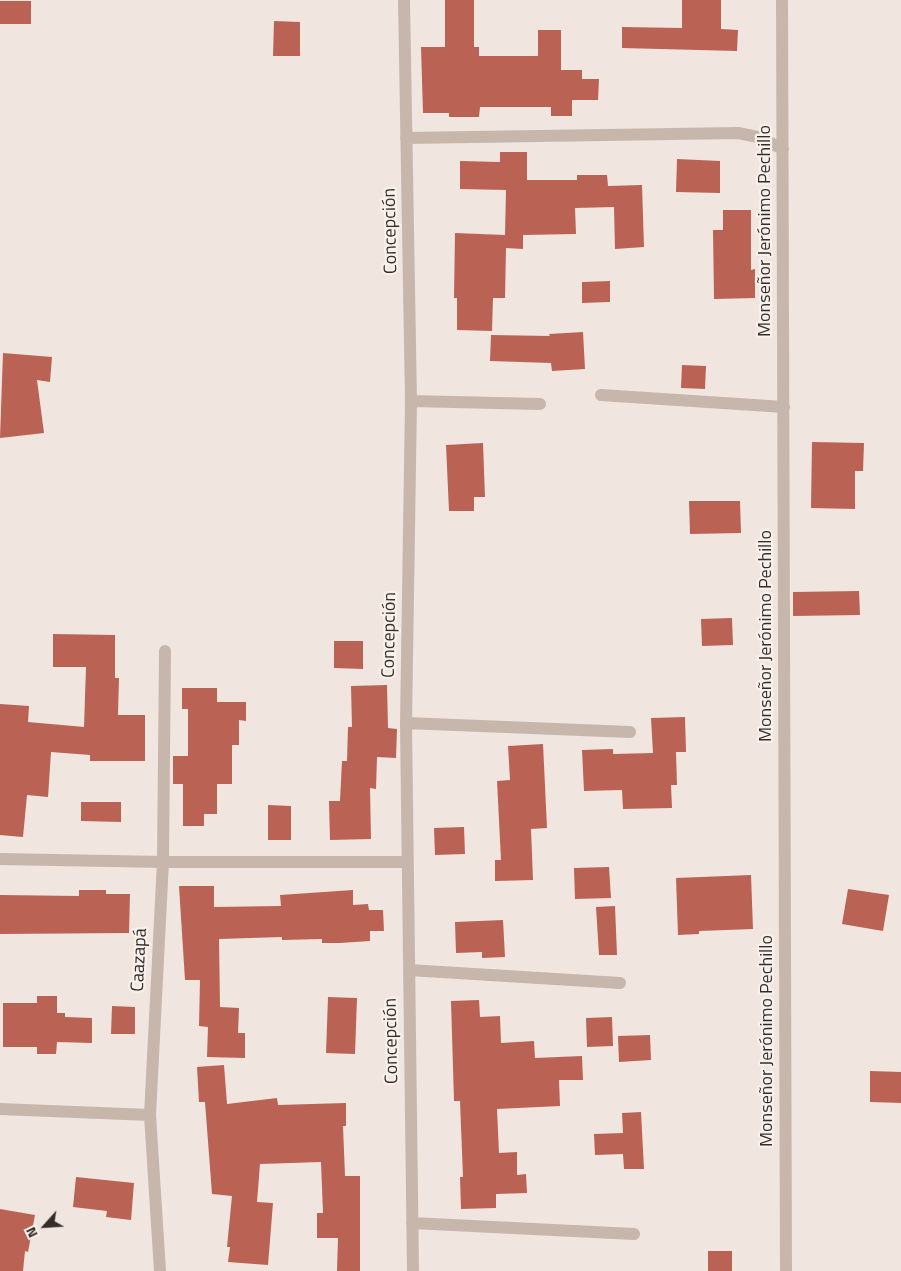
<!DOCTYPE html>
<html>
<head>
<meta charset="utf-8">
<style>
	body { margin:0 }
	#map { position:relative; width:901px; height:1271px; overflow:hidden; background:#f0e6df; font-family:"Titillium Web",sans-serif }
	canvas { display:block }
	.north { position:absolute; left:20px; top:1201px; width:50px; height:50px; -webkit-text-stroke:4px #f8f1eb; paint-order:stroke; rotate:244deg; font-size:14px; font-weight:700; line-height:20px; text-align:center; color:#362d2a }
	.north::after { content:''; display:block; margin:auto; width:18px; height:22px; background:#362d2a; clip-path:polygon(50% 0,100% 100%,50% 72%,0 100%) }
</style>
</head>
<body>
<div id="map">
<canvas width="901" height="1271"></canvas>
<div class="north">N</div>
</div>
<script>
const g = document.querySelector('canvas').getContext('2d');
g.lineJoin = 'round';
function fillPath(path, color) { g.fillStyle = color; g.fill(path, 'evenodd'); }
function stroke(path, color, width, dash) { g.strokeStyle = color; g.lineWidth = width; g.lineCap = dash ? 'butt' : 'round'; g.setLineDash(dash || []); g.stroke(path); }
function label(font, color, halo, rows, align = 'center') {
  g.font = font + ' "Titillium Web",sans-serif'; g.lineWidth = 4.5; g.setLineDash([]); g.textBaseline = 'middle'; g.strokeStyle = halo; g.fillStyle = color; for (const [text, x, y, turn = 0] of rows) {
    g.save(); g.translate(x, y); g.rotate((+turn || 0) * Math.PI / 180); g.textAlign = isNaN(turn) ? turn : align; if (halo) g.strokeText(text, 0, 0); g.fillText(text, 0, 0); g.restore();
  }
}
const building = new Path2D(`
	M 445,0 L 474,0 L 474,47 L 479,47 L 479,56 L 538,56 L 538,30 L 561,30 L 561,70 L 582,70 L 582,79 L 599,79 L 598,100 L 572,100 L 572,116 L 551,116 L 551,107 L 480,107 L 479,117 L 449,117 L 449,113 L 423,113 L 421,47 L 445,47 Z
	M 682,0 L 721,0 L 721,29 L 738,30 L 737,51 L 622,48 L 622,27 L 682,28 Z
	M 0,1 L 31,1 L 31,24 L 0,24 Z
	M 274,21 L 300,22 L 300,56 L 273,56 Z
	M 500,152 L 527,152 L 527,180 L 577,180 L 577,175 L 607,175 L 608,186 L 642,185 L 644,247 L 615,249 L 614,207 L 575,208 L 576,234 L 523,235 L 523,249 L 506,248 L 505,298 L 493,298 L 492,331 L 457,330 L 457,298 L 454,298 L 455,233 L 505,235 L 506,190 L 460,189 L 460,161 L 500,162 Z
	M 677,159 L 720,161 L 720,193 L 676,192 Z
	M 723,210 L 751,210 L 751,270 L 755,269 L 755,298 L 714,299 L 713,230 L 723,230 Z
	M 610,281 L 610,302 L 582,303 L 582,282 Z
	M 583,332 L 585,369 L 552,371 L 551,363 L 490,361 L 491,335 L 550,336 L 549,334 Z
	M 3,353 L 52,357 L 50,382 L 37,380 L 44,433 L 0,438 Z
	M 682,365 L 706,366 L 705,389 L 681,388 Z
	M 812,442 L 864,443 L 863,471 L 855,471 L 855,509 L 811,508 Z
	M 483,443 L 485,497 L 474,497 L 474,511 L 449,511 L 446,445 Z
	M 689,501 L 740,501 L 741,533 L 690,534 Z
	M 859,591 L 860,615 L 793,616 L 793,592 Z
	M 732,618 L 733,645 L 702,646 L 701,619 Z
	M 53,634 L 115,635 L 115,678 L 119,678 L 118,715 L 145,715 L 145,761 L 90,761 L 90,755 L 51,752 L 48,797 L 27,795 L 23,837 L 0,835 L 0,704 L 29,706 L 28,722 L 84,727 L 86,667 L 53,667 Z
	M 334,641 L 363,641 L 363,669 L 334,668 Z
	M 387,685 L 388,728 L 397,729 L 396,758 L 377,757 L 376,789 L 370,788 L 371,839 L 330,840 L 329,801 L 340,801 L 342,761 L 347,761 L 348,727 L 352,727 L 351,686 Z
	M 182,688 L 217,688 L 217,702 L 246,702 L 246,721 L 239,720 L 239,745 L 232,745 L 232,784 L 217,784 L 217,814 L 204,814 L 204,826 L 183,826 L 183,784 L 173,784 L 173,756 L 188,756 L 188,709 L 182,709 Z
	M 685,717 L 686,752 L 676,752 L 677,785 L 671,785 L 672,808 L 623,809 L 622,790 L 584,791 L 582,750 L 613,749 L 613,754 L 653,753 L 651,718 Z
	M 543,744 L 547,828 L 531,829 L 533,880 L 495,881 L 495,860 L 501,860 L 497,781 L 510,780 L 508,746 Z
	M 81,802 L 121,802 L 121,822 L 81,821 Z
	M 268,805 L 291,806 L 291,840 L 268,840 Z
	M 464,827 L 465,854 L 435,855 L 434,828 Z
	M 609,867 L 611,898 L 575,899 L 574,868 Z
	M 751,875 L 753,929 L 699,931 L 699,934 L 678,935 L 676,878 Z
	M 179,886 L 214,886 L 214,907 L 281,906 L 280,895 L 353,890 L 353,905 L 368,904 L 369,910 L 383,910 L 384,931 L 370,931 L 370,941 L 340,943 L 322,943 L 322,939 L 282,940 L 282,937 L 219,939 L 220,1007 L 239,1008 L 238,1033 L 245,1033 L 245,1058 L 207,1057 L 208,1027 L 199,1026 L 200,980 L 185,980 Z
	M 848,889 L 889,895 L 883,931 L 842,924 Z
	M 79,890 L 106,890 L 106,894 L 130,894 L 129,933 L 0,934 L 0,895 L 79,896 Z
	M 615,906 L 617,955 L 599,955 L 596,907 Z
	M 503,920 L 505,957 L 482,958 L 482,952 L 456,953 L 455,922 Z
	M 37,996 L 57,996 L 57,1013 L 65,1013 L 65,1017 L 92,1018 L 92,1043 L 57,1042 L 56,1054 L 37,1054 L 37,1047 L 3,1047 L 3,1003 L 37,1003 Z
	M 328,997 L 357,998 L 355,1054 L 326,1053 Z
	M 479,1000 L 480,1017 L 500,1016 L 501,1043 L 534,1041 L 535,1058 L 582,1056 L 583,1080 L 559,1080 L 560,1106 L 497,1109 L 499,1153 L 517,1152 L 517,1175 L 526,1174 L 527,1193 L 496,1194 L 496,1208 L 461,1209 L 460,1177 L 463,1177 L 460,1101 L 454,1101 L 451,1001 Z
	M 112,1006 L 135,1007 L 135,1034 L 111,1034 Z
	M 612,1017 L 613,1046 L 587,1047 L 586,1018 Z
	M 650,1035 L 651,1060 L 619,1062 L 618,1036 Z
	M 224,1065 L 227,1104 L 277,1098 L 278,1105 L 346,1103 L 346,1126 L 343,1126 L 345,1176 L 360,1176 L 360,1271 L 337,1271 L 338,1238 L 317,1238 L 317,1213 L 323,1213 L 321,1162 L 260,1164 L 257,1202 L 273,1203 L 268,1265 L 228,1262 L 230,1247 L 227,1247 L 232,1196 L 212,1194 L 205,1102 L 199,1102 L 197,1067 Z
	M 870,1071 L 901,1072 L 901,1103 L 870,1102 Z
	M 641,1112 L 644,1169 L 624,1169 L 623,1154 L 595,1155 L 594,1134 L 623,1133 L 622,1113 Z
	M 76,1177 L 134,1183 L 131,1220 L 106,1217 L 107,1211 L 73,1207 Z
	M 0,1209 L 35,1215 L 28,1252 L 25,1251 L 23,1271 L 0,1271 Z
	M 708,1251 L 732,1251 L 732,1271 L 708,1271 Z`);
const street = new Path2D(`
	M 404,0 L 411,401 L 406,723 L 413,1271
	M 782,0 L 786,1271
	M 406,138 L 738,133 L 758,137 L 783,149
	M 601,395 L 784,407
	M 411,401 L 540,404
	M 406,723 L 630,732
	M 0,859 L 163,862 L 408,862
	M 409,970 L 620,983
	M 0,1109 L 150,1115
	M 412,1223 L 634,1234
	M 160,1271 L 150,1115 L 163,862 L 165,651`);
const streetNames = [
	["Concepción",391,231,-91],
	["Monseñor Jerónimo Pechillo",766,231,-90],
	["Concepción",390,635,-89],
	["Monseñor Jerónimo Pechillo",767,636,-90],
	["Caazapá",140,960,-87],
	["Concepción",392,1041,-91],
	["Monseñor Jerónimo Pechillo",768,1041,-90]
];
fillPath(building, '#ba6254');
stroke(street, '#c7b6ac', 12);
label('18px', '#362d2a', '#f8f1eb', streetNames);
</script>
</body>
</html>
